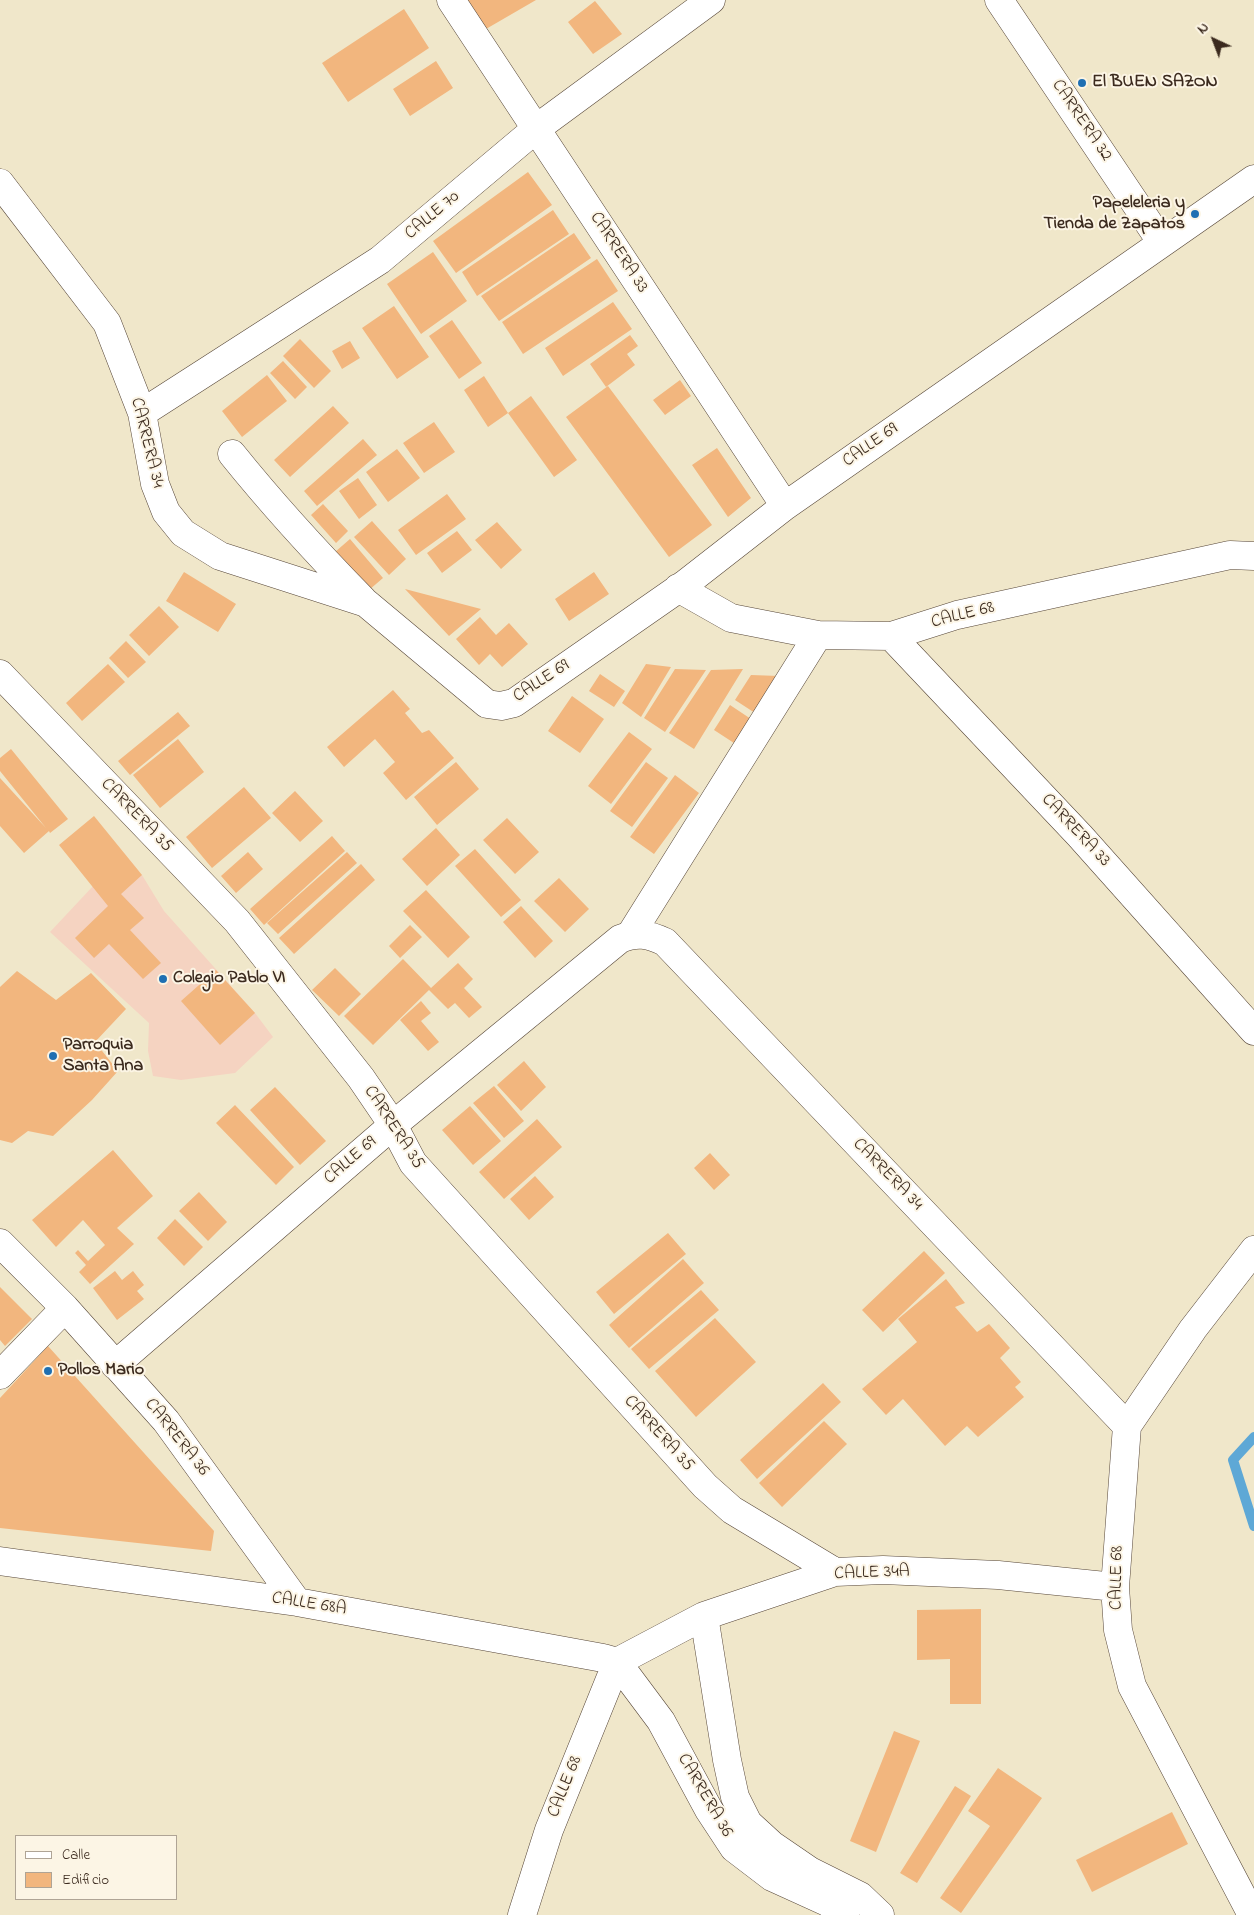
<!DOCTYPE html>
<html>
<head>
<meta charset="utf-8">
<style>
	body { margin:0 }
	#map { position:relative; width:1254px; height:1915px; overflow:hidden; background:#f0e7ca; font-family:"Indie Flower",sans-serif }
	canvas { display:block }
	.legend { position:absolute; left:15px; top:1835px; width:162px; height:65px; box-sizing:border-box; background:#fcf5e5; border:1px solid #afa495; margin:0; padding:6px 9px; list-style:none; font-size:15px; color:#3b2a1e }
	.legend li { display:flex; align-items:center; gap:10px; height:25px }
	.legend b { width:25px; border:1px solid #afa495 }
	.north { position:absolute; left:1189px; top:15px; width:50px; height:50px; -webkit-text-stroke:4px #fcf5e5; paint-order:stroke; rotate:317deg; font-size:14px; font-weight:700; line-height:20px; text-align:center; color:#3b2a1e }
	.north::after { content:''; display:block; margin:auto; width:18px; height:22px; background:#3b2a1e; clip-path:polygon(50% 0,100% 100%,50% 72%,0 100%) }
</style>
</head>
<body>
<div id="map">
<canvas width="1254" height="1915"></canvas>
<ul class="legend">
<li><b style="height:6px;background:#fff"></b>Calle</li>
<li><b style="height:14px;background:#f2b67e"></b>Edificio</li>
</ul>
<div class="north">N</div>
</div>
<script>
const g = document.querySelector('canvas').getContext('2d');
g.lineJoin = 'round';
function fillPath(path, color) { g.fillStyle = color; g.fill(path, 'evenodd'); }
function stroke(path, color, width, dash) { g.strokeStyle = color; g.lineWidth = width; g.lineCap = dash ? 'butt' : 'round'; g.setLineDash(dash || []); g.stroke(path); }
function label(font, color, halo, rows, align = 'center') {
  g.font = font + ' "Indie Flower",sans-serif'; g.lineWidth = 4; g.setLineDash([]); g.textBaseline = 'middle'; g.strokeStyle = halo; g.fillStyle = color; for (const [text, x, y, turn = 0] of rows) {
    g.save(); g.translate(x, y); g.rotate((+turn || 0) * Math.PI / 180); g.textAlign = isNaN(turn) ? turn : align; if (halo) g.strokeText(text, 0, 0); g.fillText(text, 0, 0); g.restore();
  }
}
const built = new Path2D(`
	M 124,853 L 142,875 L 164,911 L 255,1013 L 273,1037 L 235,1073 L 181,1080 L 153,1076 L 148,1051 L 149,1023 L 50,932 Z`);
const stream = new Path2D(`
	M 1254,1437 L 1233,1460 L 1254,1526`);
const building = new Path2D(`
	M 467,0 L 536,0 L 486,29 Z
	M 595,1 L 622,34 L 593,54 L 568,22 Z
	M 404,9 L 429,48 L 348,102 L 322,63 Z
	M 436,61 L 453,88 L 410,116 L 393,89 Z
	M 528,172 L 552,205 L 456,273 L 433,241 Z
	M 553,210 L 569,234 L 477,296 L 462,272 Z
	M 574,233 L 591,258 L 499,321 L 481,296 Z
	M 433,252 L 467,301 L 421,334 L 387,284 Z
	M 597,259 L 618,291 L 523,354 L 502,322 Z
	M 613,302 L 632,329 L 563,376 L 545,348 Z
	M 394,306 L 429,357 L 397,379 L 362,328 Z
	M 452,320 L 482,363 L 459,379 L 429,336 Z
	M 630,335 L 638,346 L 627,354 L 635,365 L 606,387 L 590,364 Z
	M 300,339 L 331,371 L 314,388 L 283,356 Z
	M 350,341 L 360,358 L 342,369 L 332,351 Z
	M 283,361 L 307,387 L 295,399 L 270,373 Z
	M 267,375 L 287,401 L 242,437 L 222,411 Z
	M 484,376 L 508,413 L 531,396 L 577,460 L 554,477 L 508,413 L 488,427 L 464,390 Z
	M 680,380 L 691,396 L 665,415 L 653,400 Z
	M 608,386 L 712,525 L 669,557 L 566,417 Z
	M 333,406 L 349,423 L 290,477 L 274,460 Z
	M 434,422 L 455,452 L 424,473 L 403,443 Z
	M 363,439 L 377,455 L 317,506 L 304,491 Z
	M 717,448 L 751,498 L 728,517 L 692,465 Z
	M 397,449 L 420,478 L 388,502 L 366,472 Z
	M 358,478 L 377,505 L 359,519 L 339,491 Z
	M 447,494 L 466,519 L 416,555 L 398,530 Z
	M 323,504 L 348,531 L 336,543 L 311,515 Z
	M 372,521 L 406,559 L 389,575 L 354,537 Z
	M 497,522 L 522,550 L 501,569 L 475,540 Z
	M 457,531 L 472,550 L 442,573 L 427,553 Z
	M 350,539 L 383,578 L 369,590 L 335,552 Z
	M 184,572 L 236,604 L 218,632 L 166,601 Z
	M 594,572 L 609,594 L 569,621 L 555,599 Z
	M 405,589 L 481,609 L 449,636 Z
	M 159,606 L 179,627 L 149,656 L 129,635 Z
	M 480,617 L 496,635 L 509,623 L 528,644 L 502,667 L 490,654 L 479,665 L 456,639 Z
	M 126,641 L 146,662 L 128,678 L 109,658 Z
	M 108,664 L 125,682 L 82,721 L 66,703 Z
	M 646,664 L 671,667 L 641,717 L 622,703 Z
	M 675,669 L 706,670 L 665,732 L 644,718 Z
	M 743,669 L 694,749 L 669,733 L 711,670 Z
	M 600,674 L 625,691 L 614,707 L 589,691 Z
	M 751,675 L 779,676 L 755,713 L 735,700 Z
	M 393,690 L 410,709 L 405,713 L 422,733 L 429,730 L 454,758 L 406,800 L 383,773 L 395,762 L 375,739 L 344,767 L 327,747 Z
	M 572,696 L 604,719 L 580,753 L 548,731 Z
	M 730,705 L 751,719 L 734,743 L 714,730 Z
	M 178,712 L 190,726 L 130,775 L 118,761 Z
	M 629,732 L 652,749 L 611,804 L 588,786 Z
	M 178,739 L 204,772 L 160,808 L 133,775 Z
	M 11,749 L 68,819 L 50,833 L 49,831 L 24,853 L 0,826 L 0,778 L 46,828 L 0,771 L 0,758 Z
	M 456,762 L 479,789 L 437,825 L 414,797 Z
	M 646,762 L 668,778 L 632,827 L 610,811 Z
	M 675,775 L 699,793 L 654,854 L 630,837 Z
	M 244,787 L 271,818 L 212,868 L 186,837 Z
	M 295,791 L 323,821 L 300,842 L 272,813 Z
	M 94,816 L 142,875 L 121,894 L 144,918 L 130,930 L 161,963 L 143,979 L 109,944 L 94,958 L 75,938 L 108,906 L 59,845 Z
	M 507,818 L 539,852 L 515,874 L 483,840 Z
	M 436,828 L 460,855 L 427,886 L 402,859 Z
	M 332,836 L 345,851 L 264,925 L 250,909 Z
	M 475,849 L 521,900 L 501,917 L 455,866 Z
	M 248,852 L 263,869 L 236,893 L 221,876 Z
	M 347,852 L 357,863 L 278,934 L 267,923 Z
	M 361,864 L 375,880 L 294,954 L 279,938 Z
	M 559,878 L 589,909 L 565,932 L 534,901 Z
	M 426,890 L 470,937 L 448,958 L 403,911 Z
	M 521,906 L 553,941 L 535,958 L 503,922 Z
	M 410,925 L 422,937 L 400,958 L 389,946 Z
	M 403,959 L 431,988 L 458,963 L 473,979 L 464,988 L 482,1007 L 469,1018 L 455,1003 L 448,1009 L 429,990 L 373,1045 L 344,1016 Z
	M 335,968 L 361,994 L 339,1016 L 312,990 Z
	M 216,970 L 255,1013 L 220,1045 L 181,1001 Z
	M 17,971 L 56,1000 L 91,973 L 126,1009 L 95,1042 L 118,1071 L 92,1100 L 53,1136 L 28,1131 L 12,1143 L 0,1140 L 0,987 Z
	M 421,1001 L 431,1013 L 421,1021 L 439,1042 L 428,1051 L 400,1020 Z
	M 524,1061 L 546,1087 L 521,1111 L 497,1085 Z
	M 494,1086 L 524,1121 L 504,1138 L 473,1103 Z
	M 275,1087 L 326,1141 L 300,1165 L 250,1110 Z
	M 235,1105 L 294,1167 L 276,1185 L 216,1123 Z
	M 470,1106 L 501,1141 L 473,1165 L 442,1130 Z
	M 537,1119 L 562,1147 L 504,1199 L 479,1172 Z
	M 113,1150 L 153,1196 L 117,1228 L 134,1244 L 90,1284 L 79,1272 L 86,1265 L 75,1253 L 78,1250 L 88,1261 L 105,1245 L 83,1220 L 56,1247 L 32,1220 Z
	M 710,1153 L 730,1175 L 714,1190 L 694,1168 Z
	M 535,1176 L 554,1197 L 529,1220 L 510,1199 Z
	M 199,1192 L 227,1222 L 208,1241 L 179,1211 Z
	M 175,1219 L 203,1247 L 184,1266 L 157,1238 Z
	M 668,1233 L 686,1254 L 614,1314 L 596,1292 Z
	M 924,1251 L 945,1273 L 883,1332 L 862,1310 Z
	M 683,1259 L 704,1283 L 629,1348 L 609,1325 Z
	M 115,1271 L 122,1280 L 133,1271 L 144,1285 L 137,1291 L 144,1299 L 117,1320 L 93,1288 Z
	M 946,1279 L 965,1303 L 955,1307 L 977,1332 L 989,1324 L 1010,1348 L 1000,1358 L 1021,1382 L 1015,1387 L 1024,1397 L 978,1437 L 967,1426 L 945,1446 L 903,1399 L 886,1415 L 862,1389 L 917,1342 L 898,1319 Z
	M 0,1287 L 32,1319 L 5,1346 L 0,1340 Z
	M 701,1290 L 719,1310 L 649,1369 L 631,1349 Z
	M 715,1318 L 756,1362 L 696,1417 L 655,1371 Z
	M 48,1346 L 214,1531 L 211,1551 L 0,1528 L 0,1398 Z
	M 823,1383 L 841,1402 L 757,1479 L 740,1460 Z
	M 824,1421 L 847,1444 L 782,1507 L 759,1483 Z
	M 981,1609 L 981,1704 L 950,1704 L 950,1659 L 917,1660 L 917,1610 Z
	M 894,1731 L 920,1741 L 876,1852 L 850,1841 Z
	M 998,1768 L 1042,1798 L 961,1913 L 940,1898 L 990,1826 L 968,1811 Z
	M 955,1786 L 971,1796 L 917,1883 L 900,1873 Z
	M 1172,1812 L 1188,1844 L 1092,1892 L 1076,1860 Z`);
const minor = new Path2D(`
	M 451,0 L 785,506
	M 999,0 L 1162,243
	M 0,183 L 107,323 L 142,413 L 155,484 L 166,512 L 183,533 L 220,556 L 366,603 L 487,704 L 501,706 L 514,703 L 685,584 L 785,506 L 1254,179
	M 142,413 L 380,260 L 537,128 L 711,0
	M 232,454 C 273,505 317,553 363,600
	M 678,588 L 731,618 L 818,635 L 891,636 L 957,615 L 1230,555 L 1254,556
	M 891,636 L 1080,836 L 1254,1031
	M 0,674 L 237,921 L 361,1078 L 393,1125 L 413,1163 L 705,1486 L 732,1510 L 835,1572
	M 631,934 L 818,635
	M 0,1243 L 65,1308 L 166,1421 L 297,1602
	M 115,1365 L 393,1125 L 620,939 C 637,932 648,934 665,942 L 1127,1426
	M 0,1375 L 65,1308
	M 0,1561 L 297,1602 L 603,1658 L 617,1662
	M 704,1616 L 727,1760 L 735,1797 L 748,1823 L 772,1845 L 810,1871 L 860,1896 L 880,1915
	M 617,1662 L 704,1616 L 835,1572 L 883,1570 L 998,1575 L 1115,1587
	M 617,1662 L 661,1721 L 709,1810 L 734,1848 L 772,1877 L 827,1902 L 845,1915
	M 522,1915 L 549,1830 L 617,1662
	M 1252,1915 L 1132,1686 L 1118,1630 L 1115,1587 L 1127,1426 L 1193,1329 L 1254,1250`);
const markers = [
	[1082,83,5,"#1f6fb2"],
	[1195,214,5,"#1f6fb2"],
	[163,979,5,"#1f6fb2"],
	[53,1056,5,"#1f6fb2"],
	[48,1371,5,"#1f6fb2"]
];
const poiNames = [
	["El BUEN SAZON",1092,83],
	["Papeleleria y",1185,204,"right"],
	["Tienda de Zapatos",1185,225,"right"],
	["Colegio Pablo VI",173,979],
	["Parroquia",63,1046],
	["Santa Ana",63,1067],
	["Pollos Mario",58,1371]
];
const streetNames = [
	["CARRERA 32",1081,121,56],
	["CALLE 70",433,216,-40],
	["CARRERA 33",618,253,57],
	["CARRERA 34",146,443,76],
	["CALLE 69",871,446,-35],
	["CALLE 68",963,616,-14],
	["CALLE 69",542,682,-33],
	["CARRERA 35",136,816,46],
	["CARRERA 33",1075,831,47],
	["CARRERA 35",393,1128,57],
	["CALLE 69",351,1161,-41],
	["CARRERA 34",887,1175,46],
	["CARRERA 35",658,1434,48],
	["CARRERA 36",176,1438,52],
	["CALLE 34A",872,1574,-2],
	["CALLE 68",1118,1578,-89],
	["CALLE 68A",309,1605,9],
	["CALLE 68",566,1787,-68],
	["CARRERA 36",704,1796,60]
];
fillPath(built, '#f5d3c1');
stroke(stream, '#5ea8d6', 10);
fillPath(building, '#f2b67e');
stroke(minor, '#564638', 29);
stroke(minor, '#fff', 28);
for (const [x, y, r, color] of markers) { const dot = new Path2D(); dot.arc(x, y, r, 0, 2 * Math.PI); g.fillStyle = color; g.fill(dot); stroke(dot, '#fcf5e5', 2); }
label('bold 18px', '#3b2a1e', '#fcf5e5', poiNames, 'left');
label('18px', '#3b2a1e', '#fcf5e5', streetNames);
</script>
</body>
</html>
